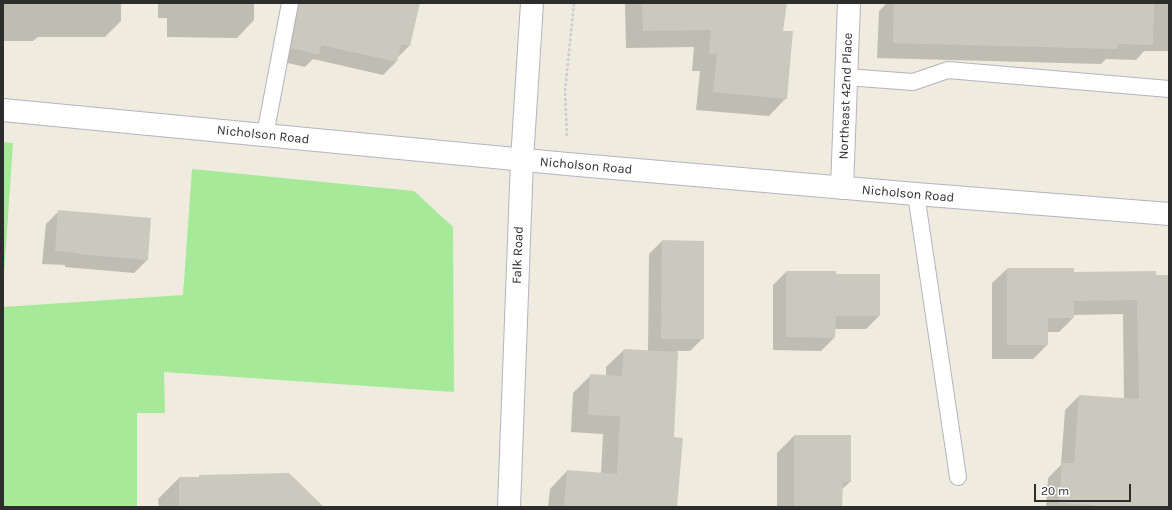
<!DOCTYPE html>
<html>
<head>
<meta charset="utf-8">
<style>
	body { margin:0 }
	#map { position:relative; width:1172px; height:510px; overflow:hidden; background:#efebdf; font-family:Karla,sans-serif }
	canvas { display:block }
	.frame { position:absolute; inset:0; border:4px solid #2d2d2d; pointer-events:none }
	.scale { position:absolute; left:1034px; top:484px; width:97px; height:18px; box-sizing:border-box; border:2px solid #2d2d2d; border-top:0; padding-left:5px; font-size:12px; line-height:14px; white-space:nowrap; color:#2d2d2d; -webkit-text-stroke:3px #fff; paint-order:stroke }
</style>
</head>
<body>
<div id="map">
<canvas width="1172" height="510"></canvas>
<div class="frame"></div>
<div class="scale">20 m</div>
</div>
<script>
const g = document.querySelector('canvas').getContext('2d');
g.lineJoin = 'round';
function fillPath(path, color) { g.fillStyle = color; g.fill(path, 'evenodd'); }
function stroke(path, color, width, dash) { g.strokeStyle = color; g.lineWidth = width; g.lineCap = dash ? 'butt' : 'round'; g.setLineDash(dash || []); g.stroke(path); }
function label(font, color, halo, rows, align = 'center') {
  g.font = font + ' Karla,sans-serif'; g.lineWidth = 3.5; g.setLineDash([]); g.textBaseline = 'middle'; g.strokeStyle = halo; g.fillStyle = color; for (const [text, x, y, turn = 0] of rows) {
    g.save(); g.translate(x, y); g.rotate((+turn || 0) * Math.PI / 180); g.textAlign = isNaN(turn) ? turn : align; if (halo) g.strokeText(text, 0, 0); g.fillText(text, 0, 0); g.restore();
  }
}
const green = new Path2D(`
	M 3,142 L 13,143 L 3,289 Z
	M 192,169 L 414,191 L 453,227 L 454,392 L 164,372 L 165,413 L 137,413 L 137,507 L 3,507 L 3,307 L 183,295 Z`);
const shadow = new Path2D(`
	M 3,3 L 121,3 L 121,21 L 105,37 L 38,37 L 33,41 L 3,41 Z
	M 158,3 L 254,3 L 254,20 L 237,38 L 167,37 L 167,18 L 158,18 Z
	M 285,3 L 419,3 L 409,46 L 397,58 L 396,62 L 383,75 L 313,59 L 305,67 L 279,61 Z
	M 625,3 L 784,3 L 782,32 L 786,98 L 769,116 L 696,110 L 700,71 L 692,71 L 694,47 L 626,48 Z
	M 887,3 L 1169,3 L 1169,51 L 1144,51 L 1136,60 L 1106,59 L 1101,64 L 877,58 L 879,11 Z
	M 59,211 L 147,260 L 134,273 L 65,267 L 65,265 L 42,264 L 46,224 Z
	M 662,241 L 703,338 L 690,351 L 677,351 L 672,438 L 676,507 L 548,507 L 550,489 L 567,471 L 601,474 L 603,434 L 571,432 L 573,393 L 591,375 L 606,376 L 606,367 L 624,350 L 648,351 L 649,254 Z
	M 1007,269 L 1073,269 L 1073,273 L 1169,276 L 1169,507 L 1046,507 L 1048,478 L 1061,465 L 1065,410 L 1079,396 L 1124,399 L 1123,314 L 1073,315 L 1073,318 L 1059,332 L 1047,332 L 1047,345 L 1033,359 L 992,359 L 992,283 Z
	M 786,272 L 835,275 L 879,316 L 866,329 L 835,329 L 834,338 L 821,351 L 773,350 L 773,285 Z
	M 794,436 L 850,482 L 841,490 L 841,507 L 777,507 L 777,453 Z
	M 200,476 L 302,507 L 159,507 L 158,499 L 179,478 L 198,478 Z`);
const building = new Path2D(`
	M 299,3 L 420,3 L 410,46 L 401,44 L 397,62 L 321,45 L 319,55 L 291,48 Z
	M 642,3 L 787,3 L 783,31 L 793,31 L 787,99 L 713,92 L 717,54 L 709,54 L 711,30 L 643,31 Z
	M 894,3 L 1154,3 L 1153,45 L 1118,44 L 1117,49 L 893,43 Z
	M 58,210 L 151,218 L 148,260 L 78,254 L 78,253 L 55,251 Z
	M 662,240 L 704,241 L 704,339 L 661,339 Z
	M 1007,268 L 1074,268 L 1074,272 L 1156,271 L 1156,275 L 1169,275 L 1169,507 L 1093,507 L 1094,505 L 1059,503 L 1062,463 L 1074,463 L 1079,395 L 1139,399 L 1137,300 L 1074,301 L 1074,318 L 1048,318 L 1048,345 L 1007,345 Z
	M 786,271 L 836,271 L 836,274 L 880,274 L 880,316 L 836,316 L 835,338 L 786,337 Z
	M 624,349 L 678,352 L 674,437 L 683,438 L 677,507 L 564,507 L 567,470 L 617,474 L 620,416 L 588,415 L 590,374 L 622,376 Z
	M 794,435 L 851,435 L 851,482 L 843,482 L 842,507 L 794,507 Z
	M 289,473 L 324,507 L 179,507 L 179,477 L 199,477 L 199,475 Z`);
const path = new Path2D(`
	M 567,136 L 565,91 L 574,3`);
const lane = new Path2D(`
	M 846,77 L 913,82 L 948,70 L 1169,89
	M 265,135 L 290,3
	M 916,194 L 958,477`);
const street = new Path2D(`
	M 3,110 L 567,164 L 916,194 L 1169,214
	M 842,188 L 849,3`);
const secondary = new Path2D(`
	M 509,507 L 522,160 L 532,3`);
const streetNames = [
	["Northeast 42nd Place",846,96,-88],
	["Nicholson Road",263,135,6],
	["Nicholson Road",586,166,5],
	["Nicholson Road",908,194,5],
	["Falk Road",518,255,-88]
];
fillPath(green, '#a6e998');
fillPath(shadow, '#0003');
fillPath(building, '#cbc9bd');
stroke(lane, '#b3b3c1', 18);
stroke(street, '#b3b3c1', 24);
stroke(secondary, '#b3b3c1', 24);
stroke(path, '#cdcdcd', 2.5, [3, 2]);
stroke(lane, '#fff', 16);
stroke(street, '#fff', 22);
stroke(secondary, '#fff', 22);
label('13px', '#2d2d2d', '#fff', streetNames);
</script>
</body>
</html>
